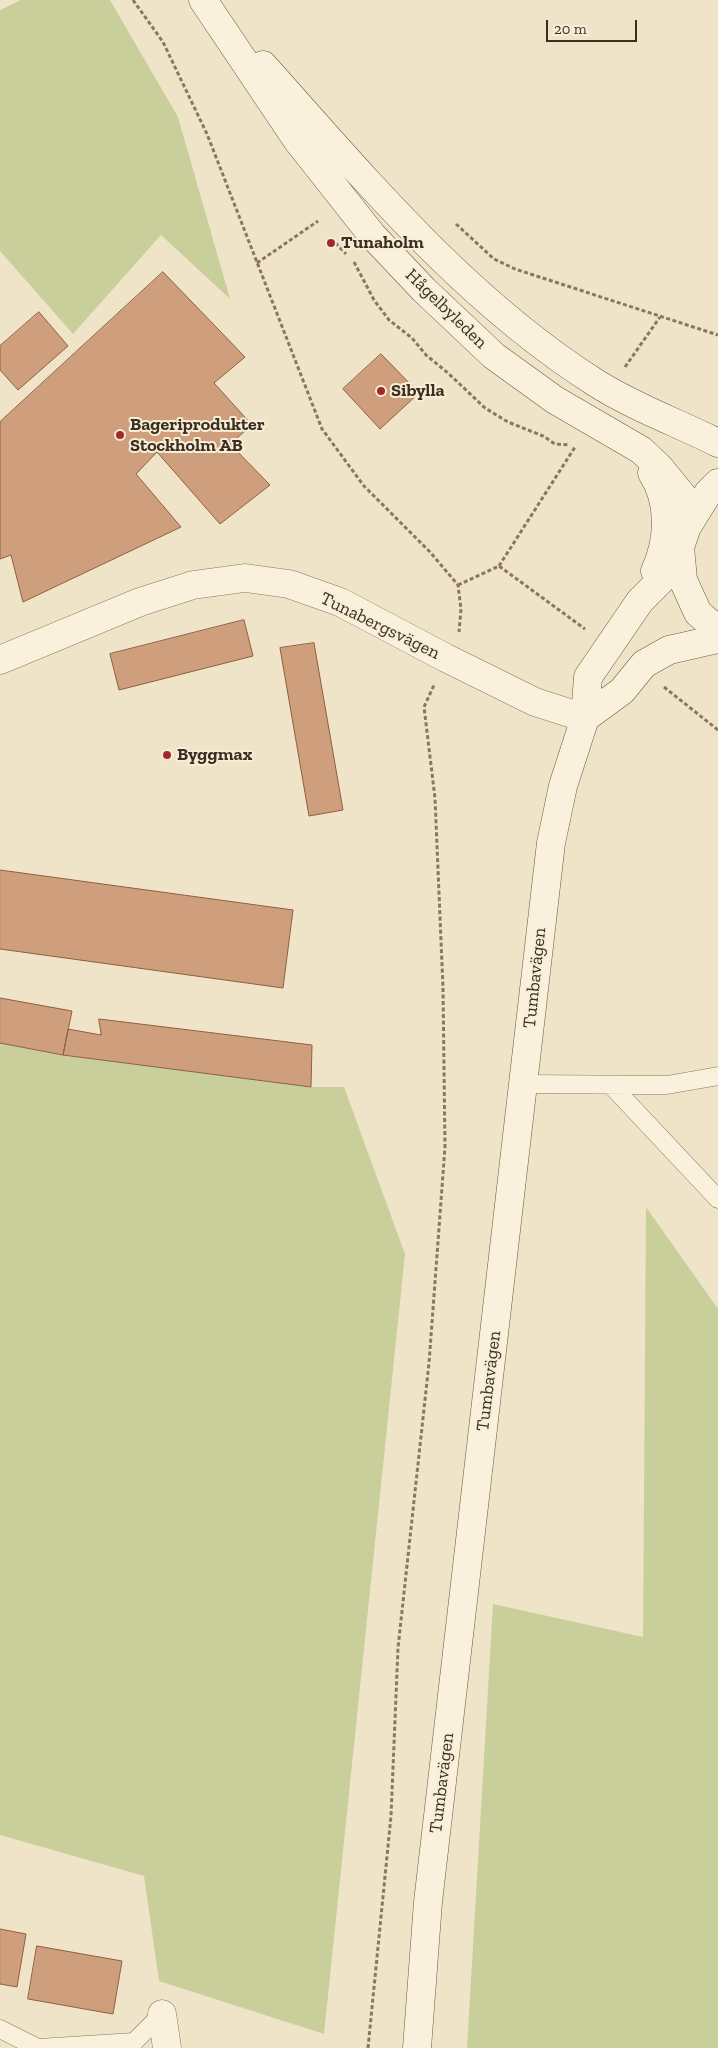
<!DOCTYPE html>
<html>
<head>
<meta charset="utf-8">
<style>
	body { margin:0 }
	#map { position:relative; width:718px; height:2048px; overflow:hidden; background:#f0e4c8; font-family:"Zilla Slab",serif }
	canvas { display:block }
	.scale { position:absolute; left:546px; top:20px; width:91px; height:22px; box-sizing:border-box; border:2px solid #3d2e20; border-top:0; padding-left:6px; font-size:15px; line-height:18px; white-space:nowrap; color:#3d2e20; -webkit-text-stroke:4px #f7eed8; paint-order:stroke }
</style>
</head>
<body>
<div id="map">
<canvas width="718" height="2048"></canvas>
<div class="scale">20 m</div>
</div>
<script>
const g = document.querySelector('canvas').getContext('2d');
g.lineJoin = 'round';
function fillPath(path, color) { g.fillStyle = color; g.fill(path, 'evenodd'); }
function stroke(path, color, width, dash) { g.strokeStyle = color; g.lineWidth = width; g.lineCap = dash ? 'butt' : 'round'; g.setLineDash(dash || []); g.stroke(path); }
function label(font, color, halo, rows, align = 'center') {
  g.font = font + ' "Zilla Slab",serif'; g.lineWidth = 4; g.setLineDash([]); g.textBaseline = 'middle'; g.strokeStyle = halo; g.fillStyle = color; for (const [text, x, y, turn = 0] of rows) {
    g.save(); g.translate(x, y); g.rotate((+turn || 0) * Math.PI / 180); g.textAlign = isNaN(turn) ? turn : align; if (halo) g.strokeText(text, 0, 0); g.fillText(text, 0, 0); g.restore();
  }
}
const green = new Path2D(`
	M 21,0 L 110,0 L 178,117 L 230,299 L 161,235 L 73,334 L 0,251 L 0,10 Z
	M 0,1043 L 63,1055 L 311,1087 L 344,1087 L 405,1254 L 324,2034 L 159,1981 L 144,1876 L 0,1835 Z
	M 646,1207 L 718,1309 L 718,2048 L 467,2048 L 493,1604 L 643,1637 Z`);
const building = new Path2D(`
	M 163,272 L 245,357 L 214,383 L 252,425 L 230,444 L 270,485 L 220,524 L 157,452 L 136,474 L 181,527 L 23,602 L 11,555 L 0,559 L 0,422 Z
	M 39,312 L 68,346 L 18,390 L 0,370 L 0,346 Z
	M 381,354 L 419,393 L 380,429 L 343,389 Z
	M 244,620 L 253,656 L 119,690 L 110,654 Z
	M 314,643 L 343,810 L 309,816 L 280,648 Z
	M 0,870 L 293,910 L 283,988 L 0,949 Z
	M 0,998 L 72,1011 L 63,1055 L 0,1043 Z
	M 99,1019 L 312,1045 L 311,1087 L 63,1055 L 68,1029 L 101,1035 Z
	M 0,1929 L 26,1934 L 17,1987 L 0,1984 Z
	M 37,1946 L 122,1961 L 113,2014 L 28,1999 Z`);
const path = new Path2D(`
	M 133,0 L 163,42 L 207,134 L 322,429 L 364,486 L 430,552 L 458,585 L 461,609 L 459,632
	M 456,224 L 494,259 L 515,269 L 718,335
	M 331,238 L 346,254
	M 354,262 L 374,300 L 389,320 L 412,338 L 426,355 L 448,373 L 485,408 L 508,422 L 543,436 L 555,444 L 570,445
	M 257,263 L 318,221
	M 625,367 L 660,317
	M 499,566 L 575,447
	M 458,585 L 499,566 L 585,629
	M 664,687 L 718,730
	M 368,2048 L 391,1816 L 398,1648 L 429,1363 L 445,1147 L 443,988 L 435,798 L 424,707 L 434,685`);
const service = new Path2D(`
	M 523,1084 L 667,1085 L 718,1076
	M 611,1085 L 718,1199
	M 0,2029 L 38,2048
	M 39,2048 L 134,2042 L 162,2014`);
const minor = new Path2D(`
	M 0,660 L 140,602 L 193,585 L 245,578 L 289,584 L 340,602 L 446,658 L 535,702 L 585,718
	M 162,2014 L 167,2048`);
const secondary = new Path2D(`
	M 203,0 L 297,140 L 372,235 L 424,290 L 494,356 L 555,400 L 641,450 L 659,467 L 682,495 L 687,527
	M 263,65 C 365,179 465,300 596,383 C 634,407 678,423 718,443
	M 652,473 C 671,502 669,541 655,571
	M 718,483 L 708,493 L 687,527 L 680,547 L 683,580 L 698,613 L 718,630
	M 585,718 L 622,691 L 644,664 L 669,650 L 718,639
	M 417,2048 L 428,1902 L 551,843 L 563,786 L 585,718 L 588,677 L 640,601 L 661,580 L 680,547`);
const markers = [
	[331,243,5,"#9e2a2b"],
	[381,391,5,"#9e2a2b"],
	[120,435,5,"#9e2a2b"],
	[167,755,5,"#9e2a2b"]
];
const poiNames = [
	["Tunaholm",341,243],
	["Sibylla",391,391],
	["Bageriprodukter",130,425],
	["Stockholm AB",130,446],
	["Byggmax",177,755]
];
const streetNames = [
	["Hågelbyleden",446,309,44],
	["Tunabergsvägen",380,626,26],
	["Tumbavägen",535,978,-84],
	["Tumbavägen",489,1381,-83],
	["Tumbavägen",442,1783,-83]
];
fillPath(green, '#c9cf9b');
fillPath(building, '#cf9f7d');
stroke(building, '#8d5f41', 1);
stroke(service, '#8d765c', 19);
stroke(minor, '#8d765c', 29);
stroke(secondary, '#6f573f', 29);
stroke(path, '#8d765c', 3, [4, 2.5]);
stroke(service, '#faf1dc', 18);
stroke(minor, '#faf1dc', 28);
stroke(secondary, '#faf1dc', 28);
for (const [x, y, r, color] of markers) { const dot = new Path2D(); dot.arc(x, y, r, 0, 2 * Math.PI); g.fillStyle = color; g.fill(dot); stroke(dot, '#f7eed8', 2); }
label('bold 18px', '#3d2e20', '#f7eed8', poiNames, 'left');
label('18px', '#3d2e20', '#f7eed8', streetNames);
</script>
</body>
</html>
